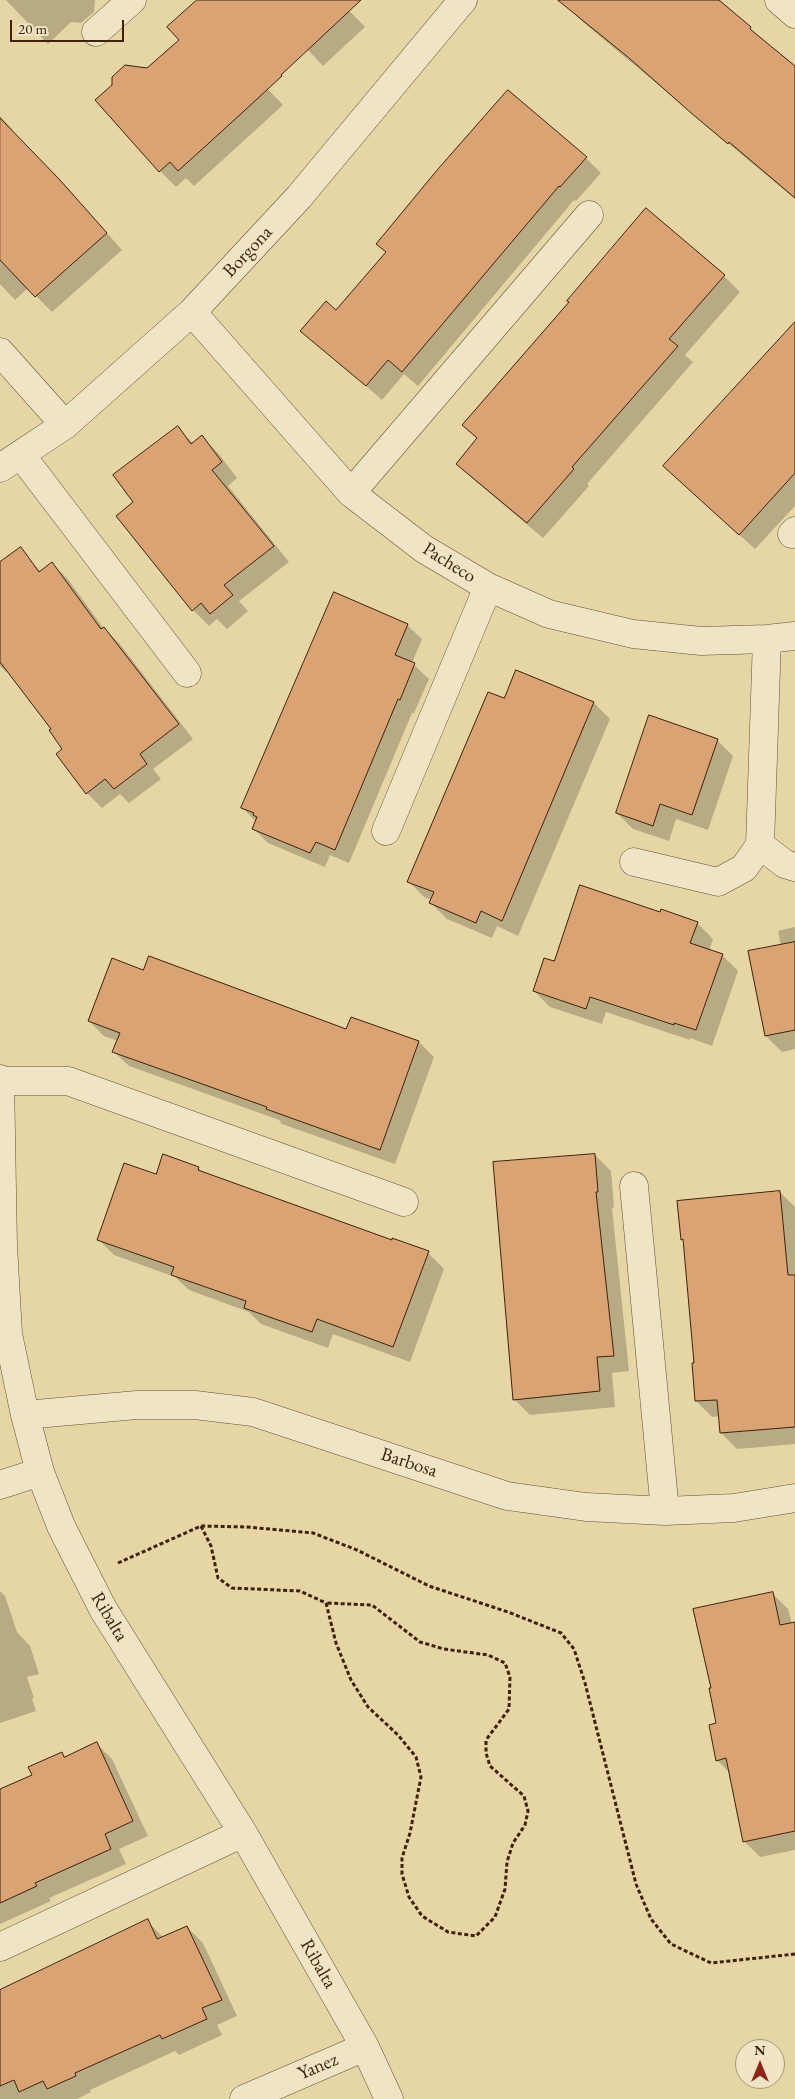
<!DOCTYPE html>
<html>
<head>
<meta charset="utf-8">
<style>
	body { margin:0 }
	#map { position:relative; width:795px; height:2099px; overflow:hidden; background:#e6d6a6; font-family:"EB Garamond",serif }
	canvas { display:block }
	.north { position:absolute; left:735px; top:2039px; width:50px; height:50px; box-sizing:border-box; background:#efe4c5; border:1px solid #a8967b; border-radius:50%; rotate:0deg; font-size:14px; font-weight:700; line-height:20px; text-align:center; color:#3e210c }
	.north::after { content:''; display:block; margin:auto; width:18px; height:22px; background:#8f2418; clip-path:polygon(50% 0,100% 100%,50% 72%,0 100%) }
	.scale { position:absolute; left:10px; top:20px; width:114px; height:22px; box-sizing:border-box; border:2px solid #3e210c; border-top:0; padding-left:6px; font-size:15px; line-height:18px; white-space:nowrap; color:#3e210c; -webkit-text-stroke:4px #efe4c5; paint-order:stroke }
</style>
</head>
<body>
<div id="map">
<canvas width="795" height="2099"></canvas>
<div class="north">N</div>
<div class="scale">20 m</div>
</div>
<script>
const g = document.querySelector('canvas').getContext('2d');
g.lineJoin = 'round';
function fillPath(path, color) { g.fillStyle = color; g.fill(path, 'evenodd'); }
function stroke(path, color, width, dash) { g.strokeStyle = color; g.lineWidth = width; g.lineCap = dash ? 'butt' : 'round'; g.setLineDash(dash || []); g.stroke(path); }
function label(font, color, halo, rows, align = 'center') {
  g.font = font + ' "EB Garamond",serif'; g.lineWidth = 5; g.setLineDash([]); g.textBaseline = 'middle'; g.strokeStyle = halo; g.fillStyle = color; for (const [text, x, y, turn = 0] of rows) {
    g.save(); g.translate(x, y); g.rotate((+turn || 0) * Math.PI / 180); g.textAlign = isNaN(turn) ? turn : align; if (halo) g.strokeText(text, 0, 0); g.fillText(text, 0, 0); g.restore();
  }
}
const shadow = new Path2D(`
	M 6,0 L 95,0 L 94,12 L 81,23 L 71,22 L 48,44 Z
	M 261,0 L 339,0 L 365,27 L 323,66 Z
	M 575,0 L 715,0 L 795,66 L 795,199 L 584,23 L 569,8 Z
	M 205,24 L 283,105 L 194,186 L 186,178 L 176,187 L 160,171 L 147,70 Z
	M 0,116 L 12,129 L 10,130 L 76,198 L 122,250 L 52,312 L 28,288 L 15,300 L 0,284 Z
	M 586,158 L 601,173 L 576,201 L 574,200 L 418,386 L 404,374 L 382,400 L 302,330 L 336,312 L 387,253 L 378,244 Z
	M 646,209 L 724,276 L 740,292 L 685,355 L 693,362 L 587,484 L 589,486 L 543,538 L 474,480 L 458,464 L 478,439 L 463,425 L 570,302 Z
	M 795,324 L 795,506 L 755,549 L 680,481 Z
	M 177,428 L 193,443 L 202,437 L 218,453 L 237,478 L 228,486 L 289,562 L 239,601 L 248,611 L 227,629 L 217,619 L 209,626 L 193,610 L 135,502 Z
	M 20,549 L 41,572 L 52,564 L 67,578 L 104,629 L 119,643 L 193,739 L 153,769 L 161,779 L 129,803 L 120,794 L 102,808 L 87,793 L 53,729 L 8,670 L 6,672 L 0,666 L 0,564 Z
	M 407,625 L 422,639 L 412,663 L 429,679 L 414,713 L 412,713 L 349,863 L 330,855 L 325,867 L 268,843 L 254,829 L 256,822 L 243,808 Z
	M 516,671 L 594,703 L 610,719 L 518,936 L 497,926 L 492,938 L 447,919 L 431,903 L 432,900 L 424,897 L 408,881 L 504,700 Z
	M 717,740 L 733,756 L 708,830 L 676,819 L 669,841 L 633,829 L 617,813 Z
	M 661,913 L 697,923 L 713,939 L 709,951 L 722,955 L 738,971 L 712,1046 L 690,1038 L 690,1040 L 606,1012 L 602,1024 L 550,1007 L 534,991 L 555,963 Z
	M 795,927 L 795,1049 L 782,1052 L 766,1036 L 781,946 L 778,931 Z
	M 144,971 L 347,1030 L 352,1018 L 419,1042 L 434,1057 L 395,1164 L 282,1124 L 279,1120 L 129,1066 L 114,1052 L 118,1041 L 104,1036 L 89,1021 Z
	M 595,1155 L 611,1171 L 614,1207 L 612,1208 L 629,1371 L 612,1373 L 615,1407 L 530,1415 L 514,1399 Z
	M 198,1168 L 202,1172 L 392,1242 L 428,1253 L 444,1269 L 410,1362 L 333,1334 L 328,1348 L 261,1324 L 249,1312 L 189,1290 L 175,1277 L 114,1255 L 98,1239 L 156,1176 Z
	M 780,1192 L 795,1207 L 795,1444 L 737,1449 L 721,1433 L 720,1416 L 712,1417 L 696,1401 L 695,1364 L 684,1241 L 682,1239 Z
	M 0,1591 L 5,1596 L 17,1632 L 30,1646 L 39,1674 L 27,1677 L 34,1698 L 32,1699 L 36,1711 L 0,1723 Z
	M 772,1593 L 788,1609 L 792,1624 L 795,1623 L 795,1850 L 760,1857 L 744,1841 L 730,1773 L 717,1760 L 717,1724 L 712,1689 Z
	M 97,1744 L 112,1759 L 148,1836 L 119,1849 L 126,1864 L 49,1898 L 51,1901 L 0,1924 L 0,1790 L 33,1775 L 61,1753 L 66,1758 Z
	M 147,1921 L 164,1938 L 187,1927 L 203,1943 L 237,2016 L 217,2025 L 222,2035 L 179,2055 L 175,2051 L 90,2090 L 91,2092 L 77,2099 L 0,2099 L 0,1991 Z`);
const building = new Path2D(`
	M 197,0 L 361,0 L 281,75 L 282,76 L 231,123 L 178,171 L 170,162 L 159,172 L 95,100 L 112,85 L 112,77 L 125,65 L 147,68 L 179,40 L 167,27 Z
	M 558,0 L 719,0 L 751,27 L 750,29 L 795,66 L 795,198 L 729,142 L 728,144 L 690,112 L 629,58 Z
	M 508,90 L 587,157 L 560,187 L 559,186 L 402,372 L 388,360 L 366,386 L 300,331 L 326,301 L 336,310 L 386,252 L 376,244 L 438,169 Z
	M 0,118 L 60,180 L 107,233 L 35,297 L 0,260 Z
	M 646,208 L 725,275 L 669,339 L 678,346 L 572,467 L 574,469 L 527,523 L 456,464 L 477,438 L 462,425 L 569,302 L 567,301 Z
	M 795,322 L 795,473 L 739,535 L 663,466 Z
	M 178,426 L 191,444 L 202,435 L 222,462 L 212,470 L 274,546 L 224,585 L 233,595 L 210,614 L 201,603 L 192,611 L 116,516 L 133,502 L 113,475 Z
	M 21,547 L 39,572 L 52,562 L 101,629 L 104,627 L 179,724 L 140,754 L 147,764 L 114,789 L 105,779 L 86,794 L 56,754 L 62,749 L 49,730 L 51,729 L 0,662 L 0,562 Z
	M 334,592 L 408,624 L 395,655 L 415,663 L 400,700 L 398,699 L 335,850 L 316,842 L 310,853 L 252,829 L 257,817 L 253,815 L 254,813 L 241,808 Z
	M 516,670 L 594,702 L 502,921 L 481,911 L 476,923 L 429,903 L 434,892 L 407,882 L 488,692 L 504,698 Z
	M 649,715 L 718,739 L 692,815 L 660,804 L 653,826 L 616,813 Z
	M 580,885 L 660,912 L 661,909 L 698,922 L 690,943 L 723,954 L 696,1030 L 674,1023 L 674,1025 L 590,997 L 586,1009 L 533,991 L 544,958 L 554,961 Z
	M 795,942 L 795,1030 L 765,1036 L 748,951 Z
	M 149,956 L 346,1029 L 351,1017 L 419,1041 L 380,1150 L 266,1109 L 267,1107 L 112,1052 L 120,1033 L 88,1021 L 112,958 L 143,970 Z
	M 163,1154 L 199,1167 L 198,1170 L 392,1240 L 392,1238 L 429,1251 L 393,1347 L 317,1319 L 312,1332 L 244,1308 L 246,1301 L 171,1275 L 174,1267 L 97,1240 L 124,1163 L 156,1174 Z
	M 595,1154 L 598,1192 L 596,1192 L 614,1356 L 597,1357 L 600,1391 L 513,1400 L 493,1162 Z
	M 780,1191 L 788,1275 L 795,1275 L 795,1427 L 720,1433 L 717,1400 L 695,1401 L 692,1363 L 694,1363 L 683,1239 L 681,1240 L 677,1201 Z
	M 773,1592 L 780,1625 L 795,1622 L 795,1831 L 743,1842 L 726,1758 L 716,1761 L 709,1725 L 716,1723 L 709,1688 L 711,1688 L 693,1609 Z
	M 97,1742 L 133,1821 L 105,1834 L 111,1849 L 35,1883 L 37,1886 L 0,1903 L 0,1789 L 32,1775 L 28,1767 L 62,1752 L 64,1757 Z
	M 148,1919 L 157,1939 L 187,1926 L 222,2000 L 202,2008 L 207,2019 L 162,2039 L 160,2035 L 75,2073 L 76,2076 L 47,2089 L 43,2081 L 19,2092 L 14,2080 L 0,2086 L 0,1990 Z`);
const path = new Path2D(`
	M 201,1526 L 211,1546 L 218,1578 L 232,1588 L 300,1591 L 326,1603 L 336,1643 L 351,1680 L 368,1707 L 398,1735 L 416,1757 L 421,1777 L 410,1833 L 402,1858 L 402,1874 L 409,1897 L 422,1916 L 448,1932 L 476,1936 L 495,1917 L 505,1889 L 507,1862 L 513,1843 L 525,1825 L 528,1811 L 524,1796 L 490,1766 L 486,1753 L 486,1740 L 509,1709 L 510,1677 L 505,1663 L 488,1655 L 444,1649 L 420,1642 L 372,1605 L 326,1603
	M 118,1563 L 201,1526 L 247,1527 L 313,1533 L 357,1550 L 429,1586 L 508,1612 L 561,1633 L 574,1649 L 585,1683 L 636,1884 L 651,1919 L 671,1944 L 711,1963 L 795,1954`);
const minor = new Path2D(`
	M 779,0 L 795,14
	M 96,32 L 132,0
	M 192,312 L 351,493 L 424,549 L 488,587 L 549,614 L 633,634 L 701,641 L 767,639 L 795,636
	M 0,352 L 65,425
	M 21,455 L 187,673
	M 0,468 L 65,425 L 192,312 L 299,197 L 463,0
	M 351,493 L 589,215
	M 792,534 L 795,531
	M 386,831 L 488,587
	M 760,845 L 767,639
	M 634,862 L 718,882 L 744,868 L 760,845 L 785,864 L 795,867
	M 0,1079 L 3,1246 L 8,1334 L 25,1415 L 40,1472 L 61,1526 L 103,1609 L 243,1833 L 365,2047 L 389,2099
	M 0,1081 L 68,1081 L 404,1202
	M 634,1186 L 665,1511
	M 25,1415 L 137,1405 L 195,1405 L 253,1412 L 507,1496 L 586,1507 L 665,1511 L 734,1508 L 795,1498
	M 0,1485 L 40,1472
	M 0,1947 L 243,1833
	M 244,2099 L 365,2047`);
const streetNames = [
	["Borgona",248,252,-47],
	["Pacheco",449,563,32],
	["Barbosa",409,1463,18],
	["Ribalta",109,1617,59],
	["Ribalta",318,1964,60],
	["Yanez",318,2067,-23]
];
fillPath(shadow, '#0003');
fillPath(building, '#d9a374');
stroke(building, '#3e210c', 1);
stroke(minor, '#684e32', 29);
stroke(path, '#3e210c', 3, [4, 2.5]);
stroke(minor, '#efe4c5', 28);
label('19px', '#3e210c', '#efe4c5', streetNames);
</script>
</body>
</html>
